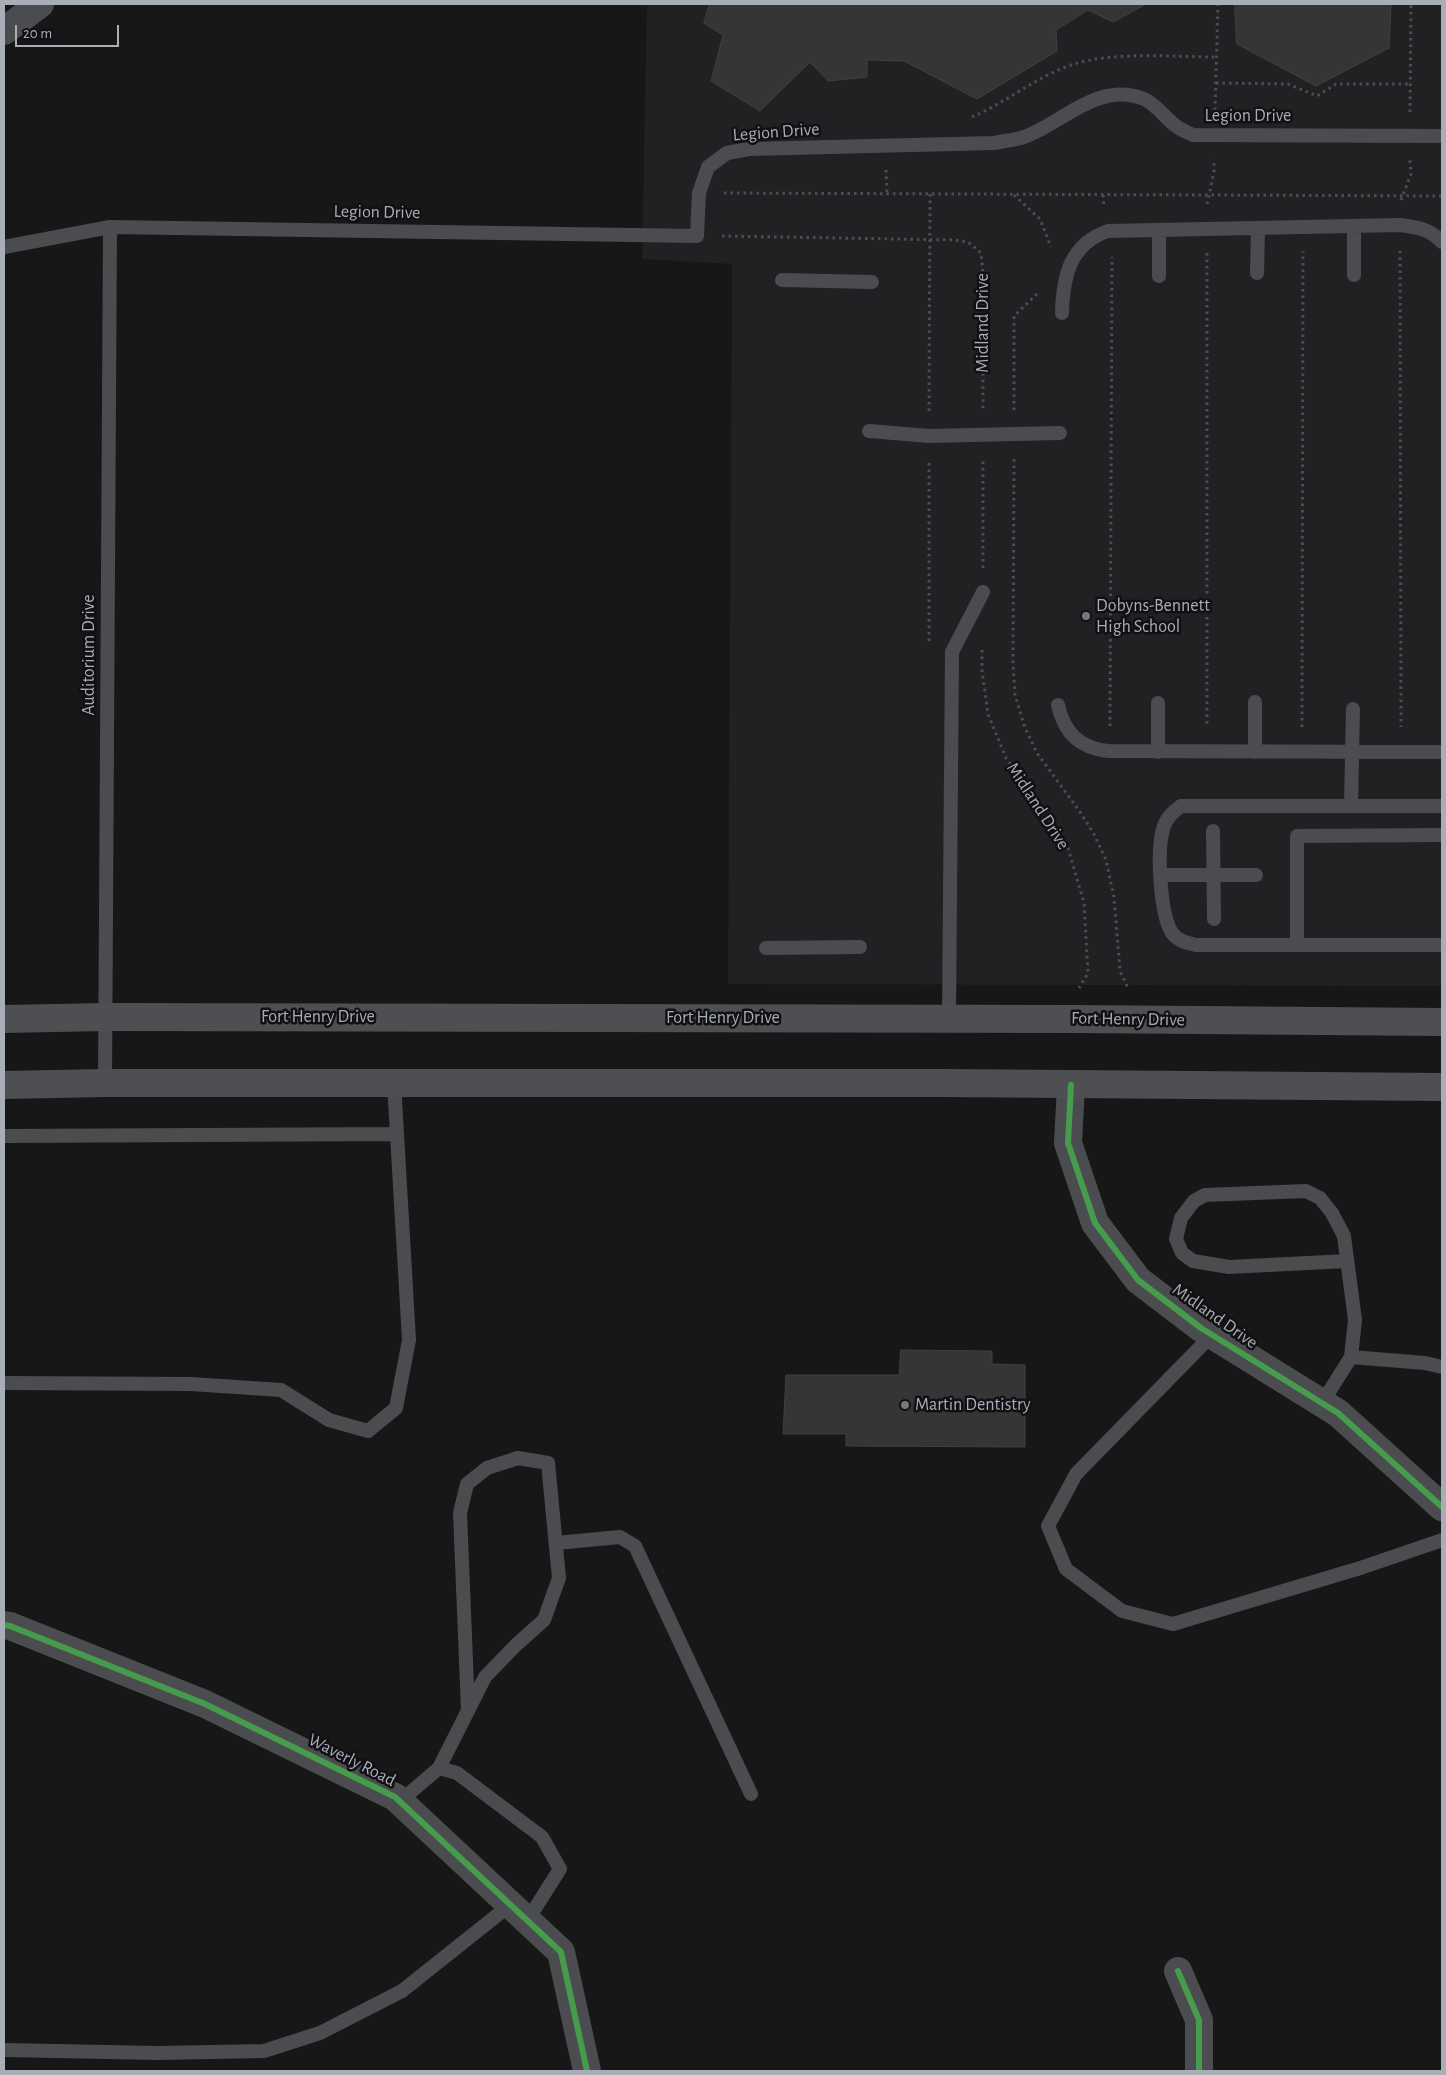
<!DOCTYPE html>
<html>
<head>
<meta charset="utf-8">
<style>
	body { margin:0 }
	#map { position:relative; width:1446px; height:2075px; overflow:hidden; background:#171717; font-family:"Alegreya Sans",sans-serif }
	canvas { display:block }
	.frame { position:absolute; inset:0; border:5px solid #a8adb8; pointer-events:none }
	.scale { position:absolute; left:15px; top:25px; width:104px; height:22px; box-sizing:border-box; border:2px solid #a8adb8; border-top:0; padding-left:6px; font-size:15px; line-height:18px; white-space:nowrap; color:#a8adb8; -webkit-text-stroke:4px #111113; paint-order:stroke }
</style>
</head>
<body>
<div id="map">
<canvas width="1446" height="2075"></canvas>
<div class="frame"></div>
<div class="scale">20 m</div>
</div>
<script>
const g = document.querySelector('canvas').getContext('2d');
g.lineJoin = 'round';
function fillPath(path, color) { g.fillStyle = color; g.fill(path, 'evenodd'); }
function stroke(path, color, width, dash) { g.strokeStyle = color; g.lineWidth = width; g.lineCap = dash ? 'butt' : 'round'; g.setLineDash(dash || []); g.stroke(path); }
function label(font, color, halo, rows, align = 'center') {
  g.font = font + ' "Alegreya Sans",sans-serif'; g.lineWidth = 5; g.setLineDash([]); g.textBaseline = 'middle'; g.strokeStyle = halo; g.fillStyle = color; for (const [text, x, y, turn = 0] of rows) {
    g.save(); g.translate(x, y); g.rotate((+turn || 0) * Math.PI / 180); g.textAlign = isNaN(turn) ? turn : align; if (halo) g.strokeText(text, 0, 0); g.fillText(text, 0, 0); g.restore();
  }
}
const built = new Path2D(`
	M 647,4 L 1442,4 L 1442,986 L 728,984 L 732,264 L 642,259 Z`);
const building = new Path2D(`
	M 710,4 L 1146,4 L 1113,22 L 1088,10 L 1056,30 L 1057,51 L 977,99 L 904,61 L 867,60 L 867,77 L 828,81 L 810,62 L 760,111 L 711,81 L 723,35 L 704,23 Z
	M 1235,4 L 1391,4 L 1389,48 L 1316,86 L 1237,44 Z
	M 901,1350 L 992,1351 L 992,1364 L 1025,1365 L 1025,1447 L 846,1446 L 846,1434 L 783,1434 L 786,1375 L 899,1375 Z`);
const path = new Path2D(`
	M 1216,83 L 1288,84 L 1317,96 L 1336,84 L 1410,84
	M 1215,110 L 1218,4
	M 1410,112 L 1411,4
	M 972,117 C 1007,102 1036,77 1071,65 C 1112,51 1172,57 1216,57
	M 886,170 L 887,194
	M 724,193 L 1442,196
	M 1014,195 L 1040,219 L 1051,247
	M 1103,195 L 1104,207
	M 1401,200 L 1411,174 L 1410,160
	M 1207,204 L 1214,172 L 1214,159
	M 722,236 L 954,240 L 968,242 L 981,253 L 983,274 L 983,411
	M 1400,251 L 1401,727
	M 1207,253 L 1207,727
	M 1014,410 L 1014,316 L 1037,294
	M 929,411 L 930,194
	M 1014,459 L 1013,663 L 1015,695 L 1025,728 L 1037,753 L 1078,809 L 1094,834 L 1106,860 L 1114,897 L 1120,971 L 1128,988
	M 983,568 L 983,460
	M 929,641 L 929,460
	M 982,650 L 982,670 L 988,714 L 1006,758 L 1068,848 L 1084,903 L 1088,973 L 1079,988
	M 1110,726 L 1112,257
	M 1302,727 L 1303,251`);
const service = new Path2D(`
	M 1354,226 L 1354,275
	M 1159,231 L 1159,276
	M 4,247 L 110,227 L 697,236 L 699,193 L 708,167 L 727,153 L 749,149 L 994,143 C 1004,141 1015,140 1024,137 C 1064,122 1098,81 1144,99 C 1156,104 1165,118 1176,126 C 1181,130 1187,132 1193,135 L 1442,136
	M 1257,273 L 1258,229
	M 782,280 L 872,282
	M 1062,313 C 1063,276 1070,244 1108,231 L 1400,225 C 1417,227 1430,229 1442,242
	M 869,431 L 929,436 L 1060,433
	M 1058,705 C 1064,733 1080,748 1108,751 L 1442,752
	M 1158,752 L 1158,703
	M 1255,752 L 1255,702
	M 1351,806 L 1353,709
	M 1442,806 L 1181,806 C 1174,811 1167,817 1164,826 C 1156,848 1160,914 1172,933 C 1178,941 1187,943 1196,945 L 1442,945
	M 1213,831 L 1214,919
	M 1161,875 L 1256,875
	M 1297,945 L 1297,836 L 1442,835
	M 766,948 L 860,947
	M 949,1019 L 952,652 L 983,592
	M 105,1083 L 110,227
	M 4,1136 L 397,1134
	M 1212,1335 L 1076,1474 L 1048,1526 L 1066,1569 L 1122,1611 L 1173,1624 L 1357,1569 L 1442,1540
	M 1351,1357 L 1425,1363 L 1442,1367
	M 4,1383 L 191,1384 L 281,1390 L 329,1420 L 368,1431 L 396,1408 L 409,1340 L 394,1083
	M 1322,1403 L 1351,1357 L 1355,1320 L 1344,1236 L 1332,1213 L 1320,1198 L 1306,1191 L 1205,1195 L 1194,1201 L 1181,1218 L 1176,1239 L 1182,1253 L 1193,1261 L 1229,1267 L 1347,1261
	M 556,1543 L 620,1537 L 635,1546 L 751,1794
	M 439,1768 L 485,1677 L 516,1645 L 544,1620 L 559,1578 L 548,1463 L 518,1458 L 487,1468 L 467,1484 L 460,1513 L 468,1710
	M 399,1802 L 439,1768 L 457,1773 L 542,1837 L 560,1869 L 527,1921
	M 4,2050 L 158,2053 L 264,2051 L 320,2033 L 402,1991 L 510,1905`);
const minor = new Path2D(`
	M 1071,1085 L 1068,1143 L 1095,1223 L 1138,1280 L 1201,1328 L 1338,1413 L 1442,1507
	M 4,1625 L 10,1626 L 205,1704 L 395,1797 L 561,1952 L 587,2071
	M 1178,1971 L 1199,2020 L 1199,2071`);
const tertiary = new Path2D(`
	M 4,31 L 40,4`);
const primary = new Path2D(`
	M 4,1019 L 106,1017 L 1075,1019 L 1442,1022
	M 4,1085 L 105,1083 L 943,1083 L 1442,1087`);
const cycleway = new Path2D(`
	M 1071,1085 L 1068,1143 L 1095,1223 L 1138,1280 L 1201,1328 L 1338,1413 L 1442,1507
	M 4,1625 L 10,1626 L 205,1704 L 395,1797 L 561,1952 L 587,2071
	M 1178,1971 L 1199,2020 L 1199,2071`);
const markers = [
	[1086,616,5,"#757880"],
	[905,1405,5,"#757880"]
];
const streetNames = [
	["Legion Drive",1248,116],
	["Legion Drive",776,132,-4],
	["Legion Drive",377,212,1],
	["Midland Drive",983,323,-90],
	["Auditorium Drive",89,655,-90],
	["Midland Drive",1038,806,57],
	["Fort Henry Drive",318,1017],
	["Fort Henry Drive",723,1018],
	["Fort Henry Drive",1128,1019,1],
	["Midland Drive",1215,1316,35],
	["Waverly Road",352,1760,27]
];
const poiNames = [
	["Dobyns-Bennett",1096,606],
	["High School",1096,627],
	["Martin Dentistry",915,1405]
];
fillPath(built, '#212123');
fillPath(building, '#353536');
stroke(building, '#3f4043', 1);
stroke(path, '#4d4e52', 3, [2.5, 4]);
stroke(service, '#4b4c50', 14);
stroke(minor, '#4b4c50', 28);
stroke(tertiary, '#4b4c50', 28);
stroke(primary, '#4d4f52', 28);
stroke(cycleway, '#469c4c', 6);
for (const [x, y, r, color] of markers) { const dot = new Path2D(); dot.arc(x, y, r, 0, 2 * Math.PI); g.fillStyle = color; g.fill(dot); stroke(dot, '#111113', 2); }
label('18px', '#a8adb8', '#111113', streetNames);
label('18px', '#a8adb8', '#111113', poiNames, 'left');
</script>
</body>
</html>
